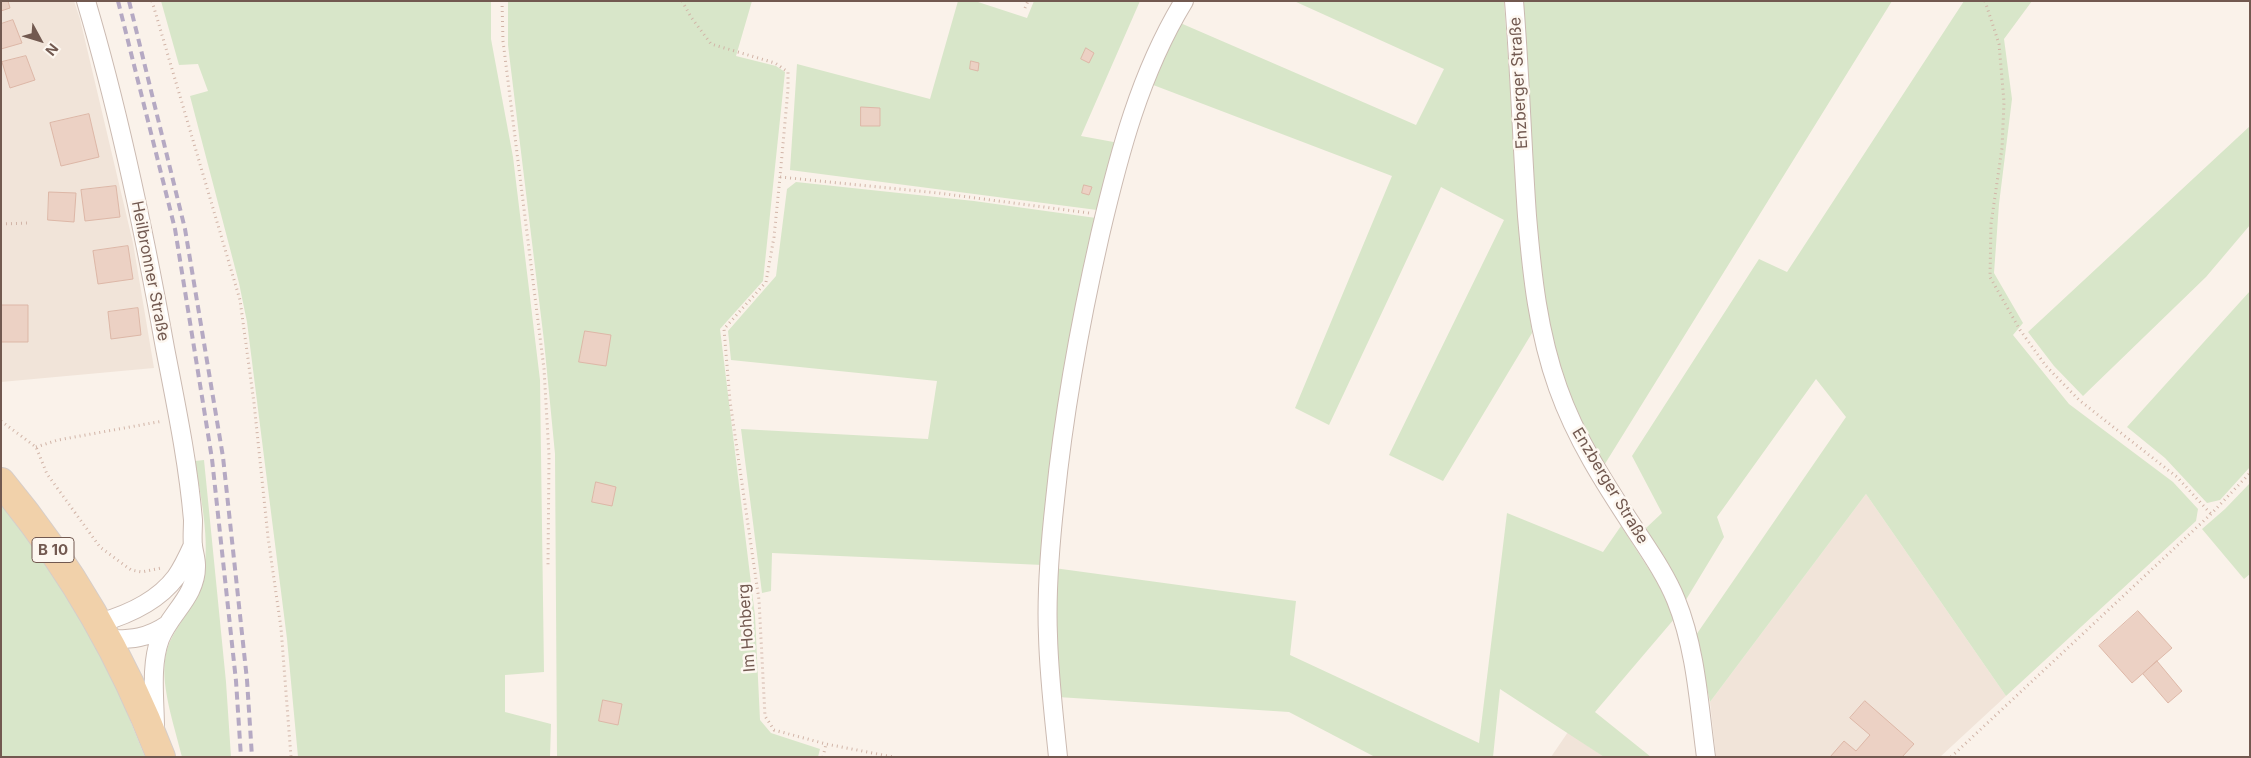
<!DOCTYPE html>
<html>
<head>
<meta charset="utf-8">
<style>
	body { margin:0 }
	#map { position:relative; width:2251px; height:758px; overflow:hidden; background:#faf2ea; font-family:Inter,sans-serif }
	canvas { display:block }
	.frame { position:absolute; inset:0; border:2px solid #725950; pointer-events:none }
	.north { position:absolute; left:15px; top:15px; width:50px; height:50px; -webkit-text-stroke:4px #fdf7f0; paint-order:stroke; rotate:129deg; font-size:14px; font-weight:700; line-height:20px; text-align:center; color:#725950 }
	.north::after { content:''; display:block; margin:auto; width:18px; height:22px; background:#725950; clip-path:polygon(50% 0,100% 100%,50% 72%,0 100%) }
</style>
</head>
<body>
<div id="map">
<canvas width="2251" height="758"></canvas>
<div class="frame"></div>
<div class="north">N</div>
</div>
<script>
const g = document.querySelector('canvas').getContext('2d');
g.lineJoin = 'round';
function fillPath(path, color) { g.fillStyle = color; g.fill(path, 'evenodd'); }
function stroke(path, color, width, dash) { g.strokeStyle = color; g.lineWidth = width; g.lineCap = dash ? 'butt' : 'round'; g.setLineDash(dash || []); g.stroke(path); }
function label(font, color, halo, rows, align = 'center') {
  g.font = font + ' Inter,sans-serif'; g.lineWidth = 5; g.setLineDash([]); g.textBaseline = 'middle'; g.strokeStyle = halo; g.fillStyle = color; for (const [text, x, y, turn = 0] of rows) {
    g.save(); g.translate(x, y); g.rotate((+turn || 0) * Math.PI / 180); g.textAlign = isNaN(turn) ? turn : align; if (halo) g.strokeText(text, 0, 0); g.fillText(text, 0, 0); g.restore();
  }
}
const residential = new Path2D(`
	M 1,1 L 74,1 L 80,19 L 133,243 L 154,368 L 1,382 Z
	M 1866,494 L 2006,696 L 1940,757 L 1716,757 L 1710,702 Z
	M 1568,732 L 1604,757 L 1551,757 Z`);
const green = new Path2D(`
	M 161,1 L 491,1 L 491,39 L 513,157 L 540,380 L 544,672 L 505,675 L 505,712 L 551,724 L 550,757 L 298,757 L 287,639 L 247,322 L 239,283 L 190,96 L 208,91 L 198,64 L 179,65 Z
	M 508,1 L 752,1 L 736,56 L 776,66 L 785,72 L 763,281 L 720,329 L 755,616 L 760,720 L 771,733 L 820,749 L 818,757 L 557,757 L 555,454 L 544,341 L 508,45 Z
	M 958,1 L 975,1 L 1027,18 L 1034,1 L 1140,1 L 1081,136 L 1119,143 L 1097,210 L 790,170 L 797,64 L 930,99 Z
	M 1294,1 L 1504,1 L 1521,241 L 1532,333 L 1443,481 L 1389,455 L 1504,220 L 1441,187 L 1329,425 L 1295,408 L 1392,176 L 1148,83 L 1178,22 L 1416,125 L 1444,69 Z
	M 1519,1 L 1892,1 L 1603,467 L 1561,380 L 1542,304 Z
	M 1964,1 L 2032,1 L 2004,39 L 2012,99 L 1999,204 L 1994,273 L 2023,323 L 2013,335 L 2069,404 L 2173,482 L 2198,509 L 2196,521 L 2006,696 L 1866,494 L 1710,702 L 1696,635 L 1846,417 L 1816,379 L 1717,517 L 1724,537 L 1684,603 L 1646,528 L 1662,513 L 1632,456 L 1759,259 L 1787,272 Z
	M 2250,126 L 2250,225 L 2206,277 L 2083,396 L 2054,366 L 2028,332 Z
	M 796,182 L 974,201 L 1096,218 L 1043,565 L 772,553 L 771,591 L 762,593 L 741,429 L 928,439 L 937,381 L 731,360 L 728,331 L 776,276 L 787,189 Z
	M 2250,291 L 2250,467 L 2220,500 L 2207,503 L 2165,458 L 2127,427 Z
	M 204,460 L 226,682 L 231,757 L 182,757 C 175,728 161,688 165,660 C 168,632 191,614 200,589 C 213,549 201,501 195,461 Z
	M 2250,483 L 2250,574 L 2244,579 L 2202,529 L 2225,509 Z
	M 1,496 L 57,577 L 115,683 L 145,757 L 1,757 Z
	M 1507,513 L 1603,552 L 1621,526 L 1656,580 L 1675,618 L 1595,712 L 1651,757 L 1604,757 L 1500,689 L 1493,757 L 1375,757 L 1289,712 L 1058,697 L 1054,568 L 1296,601 L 1290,655 L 1479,743 Z`);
const building = new Path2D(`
	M 1,1 L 8,1 L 10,8 L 1,11 Z
	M 13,20 L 22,43 L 1,49 L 1,24 Z
	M 1086,48 L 1094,53 L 1089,63 L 1081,59 Z
	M 26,56 L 35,80 L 10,88 L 2,62 Z
	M 971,61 L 979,63 L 978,71 L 970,69 Z
	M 861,107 L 880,108 L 880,126 L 861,126 Z
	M 89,114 L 99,157 L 61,166 L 50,123 Z
	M 1084,185 L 1092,187 L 1089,195 L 1082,193 Z
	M 116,186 L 120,217 L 85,221 L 81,190 Z
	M 49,192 L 76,193 L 74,222 L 48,220 Z
	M 128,246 L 133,279 L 98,284 L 93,251 Z
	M 1,305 L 28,305 L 28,342 L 1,342 Z
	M 138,308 L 141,335 L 111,339 L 108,312 Z
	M 585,331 L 611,335 L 606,366 L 579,362 Z
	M 596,482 L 616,487 L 612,506 L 592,502 Z
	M 2138,611 L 2172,648 L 2132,683 L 2099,646 Z
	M 2157,661 L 2182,691 L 2168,703 L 2143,674 Z
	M 603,700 L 622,704 L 618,725 L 599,721 Z
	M 1865,701 L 1914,744 L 1902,757 L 1830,757 L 1844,741 L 1856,751 L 1870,735 L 1850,718 Z`);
const path = new Path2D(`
	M 152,1 L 240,300 L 254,403 L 268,537 L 281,628 L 291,757
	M 502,1 L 503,41 L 544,369 L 549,455 L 548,565
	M 682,1 L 691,17 L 711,44 L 775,63 L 788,72 L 788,89 L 780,177 L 938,193 L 1089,213
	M 1985,1 L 1999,44 L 2004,102 L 2002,148 L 1991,224 L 1990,277 L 2020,330 L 2046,366 L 2079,400 L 2177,477 L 2211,514
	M 1025,8 L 1028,1
	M 780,177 L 774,237 L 766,282 L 724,329 L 730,401 L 759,600 L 765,716 L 774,730 L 826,744 L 893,757
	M 1,224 L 29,223
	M 1,421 L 36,447 L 47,474 L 100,547 L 131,570 L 142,572 L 161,568
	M 36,447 L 58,440 L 163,421
	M 823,757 L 826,744
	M 1951,757 L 2211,514 L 2250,473`);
const street = new Path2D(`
	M 86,1 C 120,115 144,231 165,348 C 176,405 188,462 193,520 C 193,529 192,538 193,546 C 194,553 196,559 196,565 C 197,596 170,613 160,639 C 150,666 155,700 155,729
	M 1514,1 C 1520,73 1522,145 1527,216 C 1532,275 1538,332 1558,388 C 1576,439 1605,484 1634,528 C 1649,551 1666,575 1676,600 C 1696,649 1699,705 1706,757
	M 99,623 C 127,615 158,601 176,577 C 183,567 188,556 193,545
	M 108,639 C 131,640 148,638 167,625
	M 1058,757 C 1054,717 1049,676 1048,636 C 1046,591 1050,545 1055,500 C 1064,410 1080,323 1100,235 C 1119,154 1140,73 1184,1`);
const primary = new Path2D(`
	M 1,482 C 70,565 123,657 161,757`);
const rail = new Path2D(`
	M 118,1 L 175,229 L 212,459 L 236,681 L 241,757
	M 129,1 L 185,229 L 223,457 L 247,680 L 252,757`);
const shields = [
	[53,550,42]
];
const shieldNames = [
	["B 10",53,550]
];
const streetNames = [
	["Enzberger Straße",1519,83,-93],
	["Heilbronner Straße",150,271,79],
	["Enzberger Straße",1610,486,59],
	["Im Hohberg",747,628,-94]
];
fillPath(residential, '#f1e4d9');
fillPath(green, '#d8e6c9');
fillPath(building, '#ecd1c4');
stroke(building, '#ddb7a7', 1);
stroke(street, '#cbbab1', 20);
stroke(primary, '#d5cdca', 30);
stroke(path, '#d1b4a7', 3, [1, 4]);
stroke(street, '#fff', 18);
stroke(primary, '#f1d1aa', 28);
stroke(rail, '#b5a9c3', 4, [8, 5]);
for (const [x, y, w] of shields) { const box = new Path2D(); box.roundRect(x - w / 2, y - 12.5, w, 25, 4); g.fillStyle = '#fdf7f0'; g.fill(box); stroke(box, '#725950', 1); }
label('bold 15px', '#725950', null, shieldNames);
label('16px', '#725950', '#fdf7f0', streetNames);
</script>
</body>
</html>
